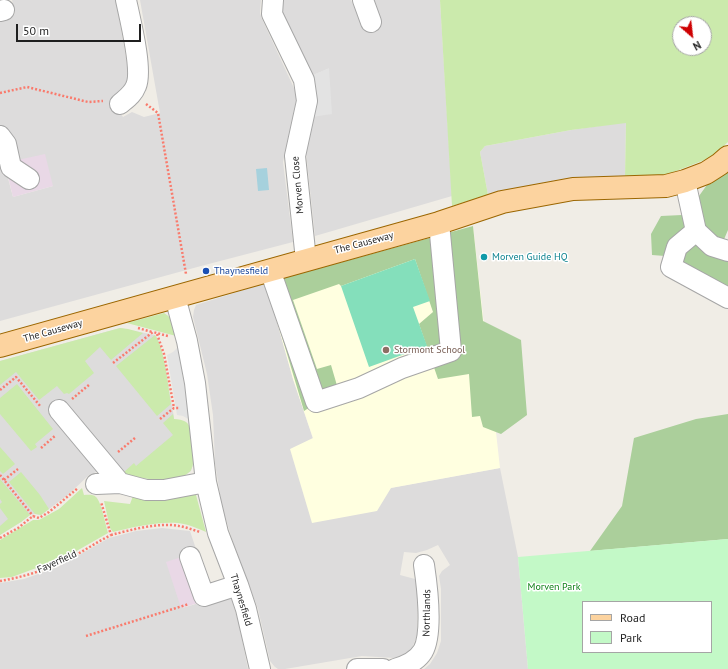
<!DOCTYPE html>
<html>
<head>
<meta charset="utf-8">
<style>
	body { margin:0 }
	#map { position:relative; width:728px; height:669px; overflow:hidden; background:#f0ede6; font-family:"PT Sans",sans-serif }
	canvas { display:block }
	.legend { position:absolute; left:582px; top:601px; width:130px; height:52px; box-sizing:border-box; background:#fff; border:1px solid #a5a5a5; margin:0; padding:5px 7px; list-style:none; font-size:12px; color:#1f1f1f }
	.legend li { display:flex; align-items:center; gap:8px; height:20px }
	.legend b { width:20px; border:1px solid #a5a5a5 }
	.north { position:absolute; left:672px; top:16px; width:40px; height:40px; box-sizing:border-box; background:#fff; border:1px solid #a5a5a5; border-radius:50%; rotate:152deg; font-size:11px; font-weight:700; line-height:16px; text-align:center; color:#1f1f1f }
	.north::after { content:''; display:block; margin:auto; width:14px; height:18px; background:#ce0102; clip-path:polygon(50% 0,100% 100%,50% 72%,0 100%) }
	.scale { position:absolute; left:16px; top:24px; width:125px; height:18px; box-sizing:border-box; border:2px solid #1f1f1f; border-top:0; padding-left:5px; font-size:12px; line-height:14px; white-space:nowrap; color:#1f1f1f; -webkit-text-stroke:3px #fff; paint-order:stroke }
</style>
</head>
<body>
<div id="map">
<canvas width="728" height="669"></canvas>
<ul class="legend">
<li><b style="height:5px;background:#fcd39f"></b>Road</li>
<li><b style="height:11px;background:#c3f9c7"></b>Park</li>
</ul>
<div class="north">N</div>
<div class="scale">50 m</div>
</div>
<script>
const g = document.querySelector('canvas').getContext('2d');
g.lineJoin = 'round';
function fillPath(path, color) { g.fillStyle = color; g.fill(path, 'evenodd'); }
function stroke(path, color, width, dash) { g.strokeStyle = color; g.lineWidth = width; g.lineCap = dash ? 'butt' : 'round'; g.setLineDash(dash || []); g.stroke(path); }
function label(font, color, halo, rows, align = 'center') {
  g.font = font + ' "PT Sans",sans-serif'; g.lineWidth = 3; g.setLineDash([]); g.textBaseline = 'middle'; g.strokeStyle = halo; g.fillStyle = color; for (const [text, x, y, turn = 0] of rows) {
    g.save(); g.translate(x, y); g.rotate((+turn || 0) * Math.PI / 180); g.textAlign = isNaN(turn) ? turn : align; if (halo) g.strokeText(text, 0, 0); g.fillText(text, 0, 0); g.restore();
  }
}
const residential = new Path2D(`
	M 12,0 L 116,0 L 128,69 L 128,79 L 124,87 L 111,98 L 123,117 L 132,112 L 144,117 L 160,113 L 140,0 L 261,0 L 260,13 L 262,19 L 294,88 L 297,97 L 283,162 L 293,242 L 201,266 L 0,321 L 0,148 L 13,197 L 53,186 L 13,161 L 0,134 L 0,22 L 8,19 L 15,13 Z
	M 282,0 L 351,0 L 356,10 L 370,0 L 440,0 L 452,196 L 315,236 L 305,143 L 328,69 L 311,76 L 280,10 Z
	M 626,122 L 625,177 L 561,179 L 488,195 L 480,152 L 485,146 L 571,130 Z
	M 266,283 L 293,379 L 313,439 L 390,488 L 500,468 L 518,557 L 528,669 L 424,669 L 430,664 L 437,653 L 441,641 L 441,589 L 439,576 L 442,571 L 450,565 L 438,545 L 427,550 L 416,553 L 404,552 L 400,575 L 415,579 L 418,587 L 417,636 L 412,648 L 404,655 L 394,658 L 362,656 L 285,669 L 278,669 L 275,667 L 270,661 L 258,609 L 233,542 L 222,507 L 215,463 L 213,415 L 207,374 L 193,317 L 194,310 L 196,305 Z
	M 120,328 L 155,335 L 158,339 L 162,354 L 174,417 L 174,419 L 186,422 L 193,464 L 191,471 L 185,475 L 164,479 L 151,480 L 99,471 L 89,475 L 69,494 L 41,515 L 35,514 L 30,515 L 21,522 L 0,535 L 0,361 Z
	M 162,528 L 190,531 L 197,552 L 182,608 L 230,594 L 239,624 L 248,669 L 0,669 L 0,583 L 24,579 L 58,567 L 109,538 L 136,531 Z`);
const industrial = new Path2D(`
	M 1,148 L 13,161 L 45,154 L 53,186 L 13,197 Z
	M 197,552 L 212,599 L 181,608 L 166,562 Z`);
const education = new Path2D(`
	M 473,226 L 500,468 L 391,488 L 377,511 L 312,523 L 290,449 L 313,438 L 293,379 L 266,283 Z`);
const grass = new Path2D(`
	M 440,0 L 728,0 L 728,142 L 712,157 L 666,175 L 625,177 L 626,123 L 571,130 L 485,146 L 480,152 L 488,195 L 452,206 ZM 680,24 L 704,24 L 704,48 L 680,48 Z
	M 164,313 C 174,319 174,325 176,336 L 127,323 Z
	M 120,328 L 128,329 L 143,333 L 111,360 L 100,347 L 85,361 L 94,373 L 69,394 L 67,393 L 64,394 L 57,386 L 39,400 L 16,372 L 0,385 L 0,361 Z
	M 155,335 C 165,350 168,385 171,404 L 157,416 L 116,366 Z
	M 17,384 L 53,429 L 35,444 L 37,447 L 31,451 L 0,414 L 0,398 Z
	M 173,414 L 174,419 C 178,419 183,420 186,422 C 194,427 196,463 191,470 C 191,471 188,473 187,474 C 170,485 143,478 125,475 L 124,472 L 134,463 L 136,466 L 173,435 L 163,423 Z
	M 0,447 L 15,464 L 3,474 L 0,471 Z
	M 21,472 L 40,495 L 49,509 L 41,515 L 35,514 L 9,482 Z
	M 0,479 L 30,515 L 21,522 L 0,535 L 0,526 L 8,519 L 0,508 L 0,504 L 2,502 L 0,499 Z
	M 82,488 L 84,495 C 88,495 93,494 96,497 C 101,501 106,526 108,533 L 66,557 L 12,577 L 0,578 L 0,540 L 33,520 L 39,520 L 59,509 Z
	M 189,493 L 196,495 L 206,532 C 200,529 194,527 188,525 C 167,519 134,527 113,532 L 110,528 L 104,501 L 130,504 L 133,496 Z`);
const forest = new Path2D(`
	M 728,169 L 728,230 L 722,244 L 728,252 L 728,288 L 665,256 L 652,255 L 651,234 L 661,216 L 682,215 L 694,203 L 709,182 Z
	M 473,226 L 483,321 L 521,340 L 527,415 L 501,434 L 483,427 L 480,416 L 472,417 L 469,374 L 438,379 L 419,324 L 433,312 L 415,259 L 341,286 L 339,284 L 293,300 L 317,369 L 331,365 L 338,389 L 304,411 L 266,283 Z
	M 728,414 L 728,539 L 590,551 L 622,506 L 634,438 L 696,419 Z`);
const park = new Path2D(`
	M 728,539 L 728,669 L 528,669 L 518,557 ZM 583,602 L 711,602 L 711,652 L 583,652 Z`);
const pitch = new Path2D(`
	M 415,259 L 430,301 L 413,307 L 427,346 L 369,367 L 341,286 Z`);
const parking = new Path2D(`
	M 329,68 L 332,114 L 312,117 L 311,76 Z
	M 178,347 L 190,420 L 183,416 L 177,415 L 167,355 L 173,352 Z`);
const water = new Path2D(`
	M 267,168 L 269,190 L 258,191 L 256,169 Z`);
const path = new Path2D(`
	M 0,93 L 27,87 L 88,102 L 103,101
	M 146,104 L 158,113 L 186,274
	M 138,328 L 152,332
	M 157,334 L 164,354 L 174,408
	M 113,363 L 153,332 L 168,336
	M 0,390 L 16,377 L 41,407
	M 72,399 L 90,384
	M 160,419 L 174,408 L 180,408
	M 41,448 L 56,435
	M 118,452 L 135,438
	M 0,475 L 33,516
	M 4,480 L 18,469
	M 111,535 C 131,530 158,522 179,526 C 186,527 193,530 200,532
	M 0,538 L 18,528 L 33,516 L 39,518 L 49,512 L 78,488
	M 0,581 C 24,577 49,569 70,558 C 84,551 97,542 111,535 L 101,502
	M 86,636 L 189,604`);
const minor = new Path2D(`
	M 273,0 L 272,14 L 304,80 L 307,101 L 295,156 L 306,260
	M 363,0 L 371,22
	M 0,11 L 4,10
	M 120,104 C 127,98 133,94 136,86 C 143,70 130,19 126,0
	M 0,136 L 6,144 L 11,167 L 29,179
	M 685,181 L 696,231 L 712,246 L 728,251
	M 696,231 L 677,247 L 671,267 L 728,298
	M 270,270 L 316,402 L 359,388 L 402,368 L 451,351 L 439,223
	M 175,297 L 187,341 L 195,383 L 206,482 L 218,533 L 238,585 L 246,609 L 260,669
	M 59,410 L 120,483
	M 96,484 L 120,483 L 146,490 L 164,490 L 206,482
	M 190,557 L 204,596 L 238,585
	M 357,669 L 383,669
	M 395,669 C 406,666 417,661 423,651 C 433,633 427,585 424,565`);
const major = new Path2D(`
	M 0,346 L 439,223 L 502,202 L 573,189 L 666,186 L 685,181 L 706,173 L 720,164 L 728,157`);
const markers = [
	[484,257,4,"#0f9aa8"],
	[206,271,4,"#1a4fb4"],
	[386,350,4,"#8d6e63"]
];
const streetNames = [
	["Morven Close",298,185,-95],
	["The Causeway",364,243,-15],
	["The Causeway",53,331,-16],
	["Fayerfield",57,562,-24],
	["Thaynesfield",241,600,73],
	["Northlands",427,613,-89]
];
const cultureNames = [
	["Morven Guide HQ",492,257]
];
const transitNames = [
	["Thaynesfield",214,271]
];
const educationNames = [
	["Stormont School",394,350]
];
const parkNames = [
	["Morven Park",554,587]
];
fillPath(residential, '#dddcdc');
fillPath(industrial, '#e9d8e6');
fillPath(education, '#ffffe0');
fillPath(grass, '#cbeaac');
fillPath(forest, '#abcf9b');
fillPath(park, '#c3f9c7');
fillPath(pitch, '#84dfbb');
fillPath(parking, '#e3e3e3');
fillPath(water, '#a6d1dd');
stroke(minor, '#a6a6a6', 22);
stroke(major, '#9b6600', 24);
stroke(path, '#f97b6d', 2.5, [2, 2]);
stroke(minor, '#fff', 20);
stroke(major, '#fcd39f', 22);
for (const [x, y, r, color] of markers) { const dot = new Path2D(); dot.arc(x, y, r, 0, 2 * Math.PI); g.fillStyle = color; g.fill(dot); stroke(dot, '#fff', 1.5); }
label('10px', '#1f1f1f', '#fff', streetNames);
label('10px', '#0d838f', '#fff', cultureNames, 'left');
label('10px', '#164399', '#fff', transitNames, 'left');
label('10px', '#785e54', '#fff', educationNames, 'left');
label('10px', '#0c7f15', '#fff', parkNames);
</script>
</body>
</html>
